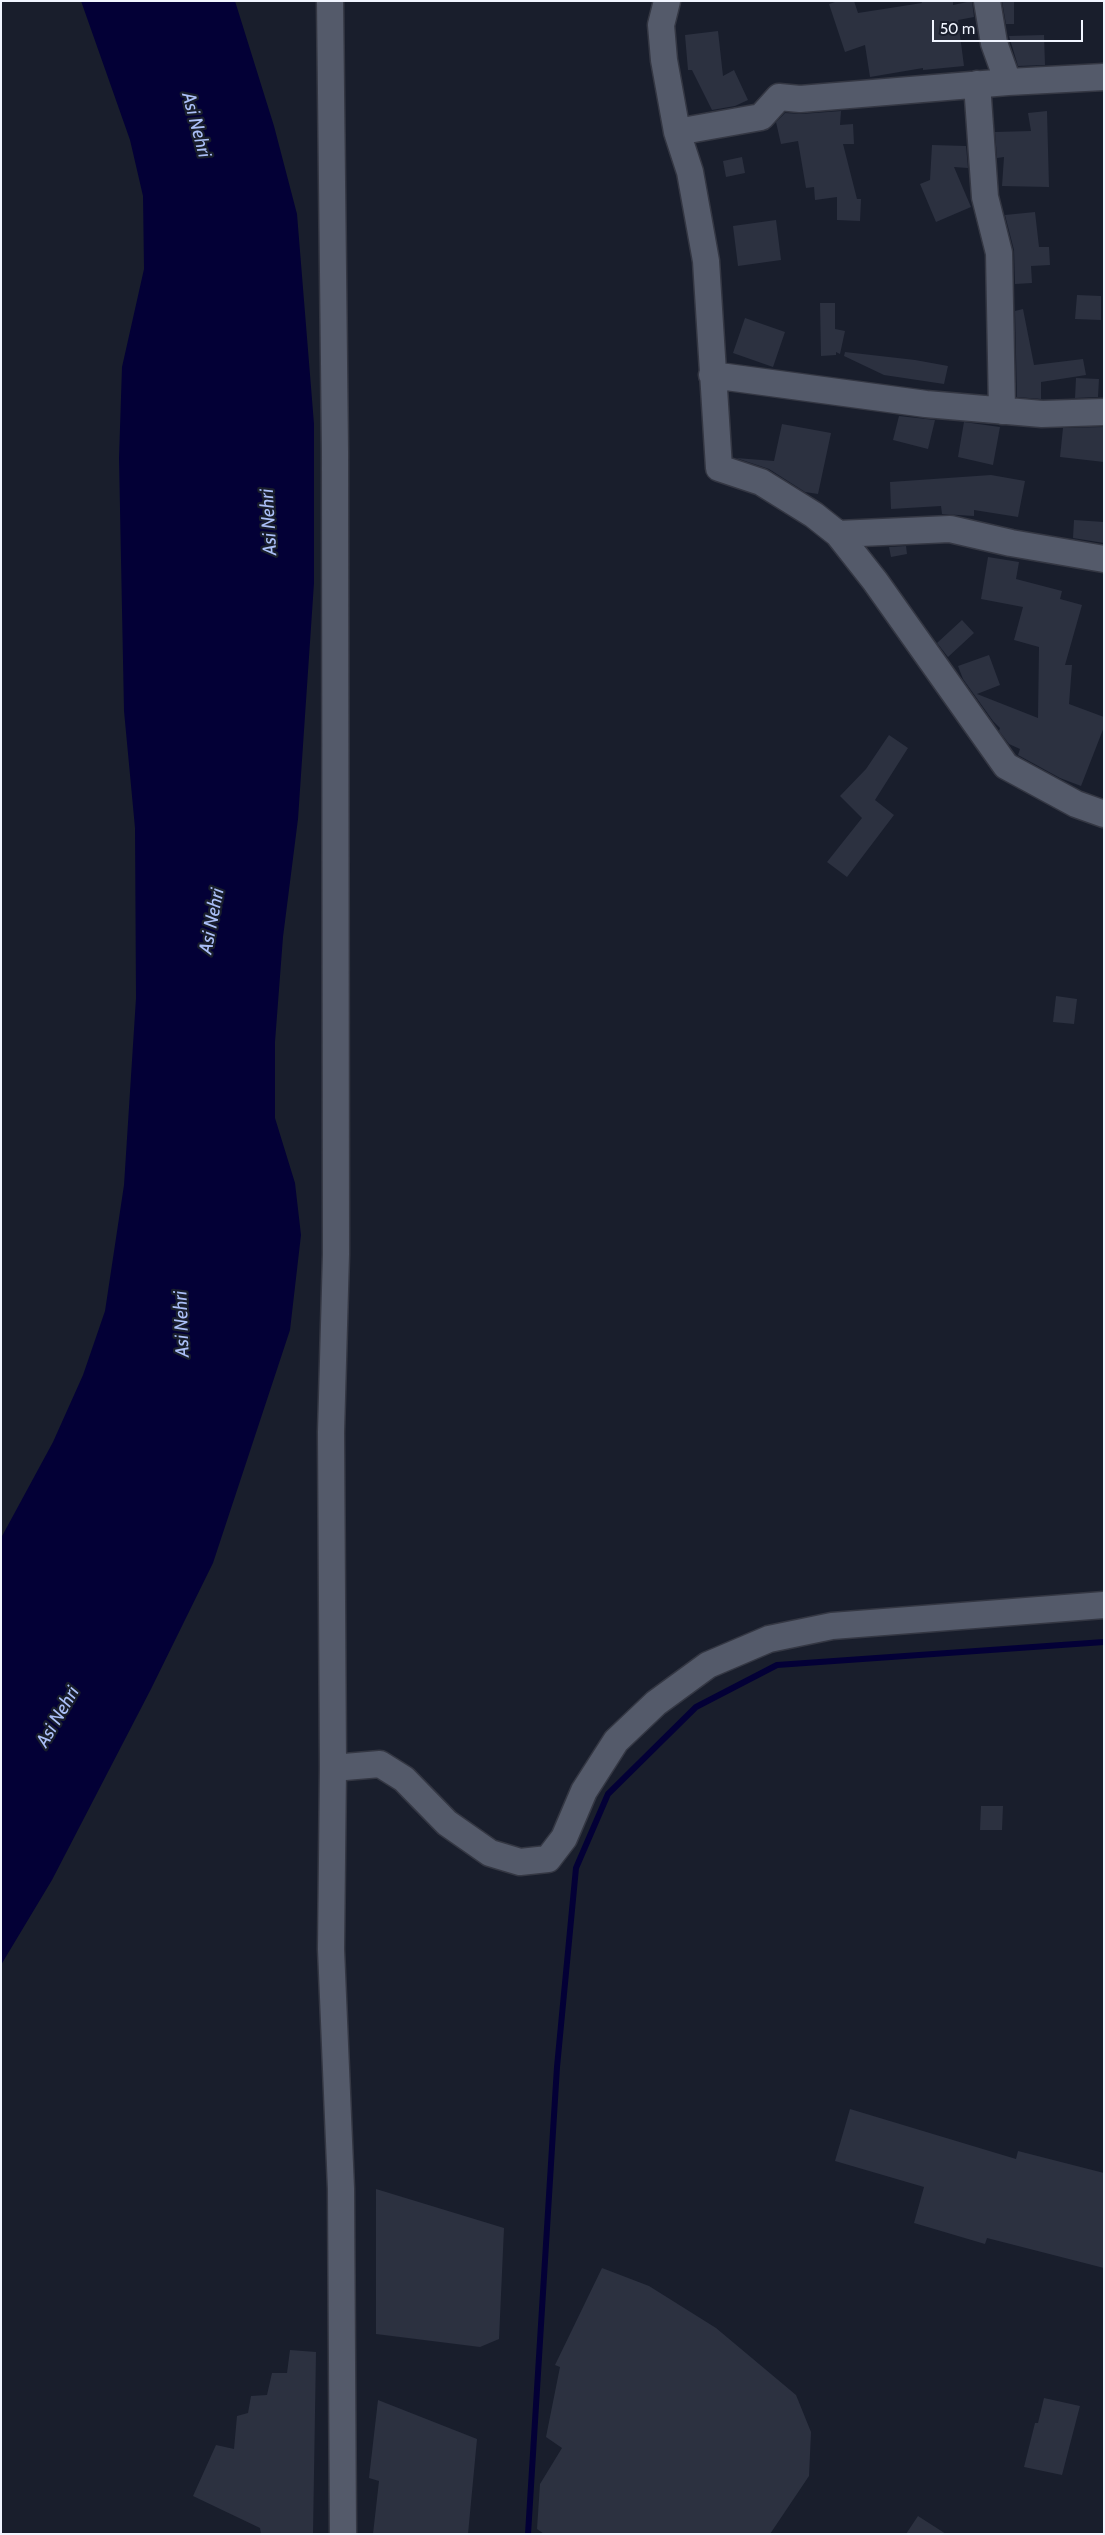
<!DOCTYPE html>
<html>
<head>
<meta charset="utf-8">
<style>
	body { margin:0 }
	#map { position:relative; width:1105px; height:2535px; overflow:hidden; background:#191e2c; font-family:Cabin,sans-serif }
	canvas { display:block }
	.frame { position:absolute; inset:0; border:2px solid #f1f5ff; pointer-events:none }
	.scale { position:absolute; left:932px; top:20px; width:151px; height:22px; box-sizing:border-box; border:2px solid #f1f5ff; border-top:0; padding-left:6px; font-size:15px; line-height:18px; white-space:nowrap; color:#f1f5ff; -webkit-text-stroke:4px #191e2c; paint-order:stroke }
</style>
</head>
<body>
<div id="map">
<canvas width="1105" height="2535"></canvas>
<div class="frame"></div>
<div class="scale">50 m</div>
</div>
<script>
const g = document.querySelector('canvas').getContext('2d');
g.lineJoin = 'round';
function fillPath(path, color) { g.fillStyle = color; g.fill(path, 'evenodd'); }
function stroke(path, color, width, dash) { g.strokeStyle = color; g.lineWidth = width; g.lineCap = dash ? 'butt' : 'round'; g.setLineDash(dash || []); g.stroke(path); }
function label(font, color, halo, rows, align = 'center') {
  g.font = font + ' Cabin,sans-serif'; g.lineWidth = 4.5; g.setLineDash([]); g.textBaseline = 'middle'; g.strokeStyle = halo; g.fillStyle = color; for (const [text, x, y, turn = 0] of rows) {
    g.save(); g.translate(x, y); g.rotate((+turn || 0) * Math.PI / 180); g.textAlign = isNaN(turn) ? turn : align; if (halo) g.strokeText(text, 0, 0); g.fillText(text, 0, 0); g.restore();
  }
}
const water = new Path2D(`
	M 81,1 L 235,1 L 274,126 L 297,214 L 314,424 L 314,583 L 298,819 L 283,937 L 275,1042 L 275,1118 L 295,1183 L 301,1235 L 290,1330 L 213,1563 L 151,1689 L 52,1880 L 1,1965 L 1,1538 L 53,1442 L 83,1375 L 105,1311 L 124,1185 L 136,998 L 135,828 L 124,711 L 119,458 L 122,367 L 144,269 L 143,196 L 130,140 Z`);
const stream = new Path2D(`
	M 528,2534 L 557,2067 L 576,1868 L 608,1794 L 696,1707 L 777,1665 L 1104,1642`);
const building = new Path2D(`
	M 838,1 L 854,1 L 858,13 L 922,3 L 921,1 L 953,1 L 953,5 L 972,1 L 974,17 L 958,20 L 964,66 L 923,70 L 923,68 L 870,77 L 865,45 L 845,52 L 829,4 Z
	M 1002,1 L 1014,1 L 1014,24 L 1006,24 Z
	M 718,31 L 723,76 L 734,70 L 748,100 L 735,106 L 712,110 L 692,70 L 688,70 L 685,35 Z
	M 1044,35 L 1045,65 L 1018,66 L 1009,36 Z
	M 841,111 L 840,125 L 853,124 L 854,144 L 843,144 L 857,199 L 861,199 L 860,221 L 837,220 L 837,197 L 815,200 L 814,187 L 806,188 L 798,141 L 781,144 L 776,122 L 785,113 L 801,114 Z
	M 1047,111 L 1049,187 L 1002,186 L 1004,157 L 997,158 L 995,132 L 1031,131 L 1028,113 Z
	M 932,145 L 966,146 L 968,168 L 954,167 L 971,207 L 936,222 L 920,184 L 930,180 Z
	M 742,157 L 745,173 L 726,177 L 723,161 Z
	M 1035,212 L 1039,247 L 1049,247 L 1050,265 L 1031,266 L 1032,283 L 1015,284 L 1014,250 L 1005,215 Z
	M 776,220 L 781,260 L 738,266 L 733,226 Z
	M 1077,295 L 1101,296 L 1101,320 L 1075,319 Z
	M 820,303 L 835,303 L 835,329 L 845,331 L 840,354 L 836,352 L 836,355 L 821,356 Z
	M 1023,309 L 1034,365 L 1083,359 L 1086,375 L 1041,382 L 1041,399 L 1017,397 L 1015,311 Z
	M 745,318 L 785,332 L 773,367 L 733,353 Z
	M 845,352 L 915,360 L 948,366 L 944,384 L 884,375 L 844,356 Z
	M 1076,378 L 1099,379 L 1098,397 L 1075,398 Z
	M 899,416 L 935,420 L 928,449 L 893,440 Z
	M 964,422 L 1000,427 L 993,465 L 958,457 Z
	M 782,424 L 831,433 L 818,494 L 805,492 L 769,469 L 736,458 L 774,461 Z
	M 1104,427 L 1104,462 L 1060,457 L 1063,428 Z
	M 991,475 L 1025,481 L 1018,517 L 974,510 L 974,516 L 942,514 L 941,506 L 891,509 L 890,482 Z
	M 1074,520 L 1104,522 L 1104,543 L 1073,538 Z
	M 906,546 L 907,554 L 891,557 L 889,547 Z
	M 988,557 L 1019,562 L 1016,579 L 1062,591 L 1060,599 L 1082,605 L 1065,665 L 1072,665 L 1069,704 L 1104,717 L 1104,727 L 1081,786 L 1060,778 L 1018,755 L 1020,749 L 1009,744 L 999,731 L 1000,728 L 993,721 L 963,679 L 958,666 L 989,655 L 1000,685 L 977,694 L 1038,718 L 1039,647 L 1014,640 L 1023,607 L 981,599 Z
	M 962,620 L 974,633 L 948,657 L 937,643 Z
	M 889,735 L 908,748 L 875,800 L 894,815 L 847,877 L 827,862 L 862,818 L 840,796 L 866,769 Z
	M 1056,996 L 1077,999 L 1074,1024 L 1053,1022 Z
	M 981,1806 L 1003,1806 L 1002,1830 L 980,1830 Z
	M 850,2109 L 1016,2159 L 1018,2151 L 1104,2173 L 1104,2268 L 987,2238 L 985,2244 L 914,2223 L 924,2187 L 835,2161 Z
	M 376,2189 L 504,2228 L 499,2339 L 480,2347 L 376,2334 Z
	M 602,2268 L 649,2286 L 716,2328 L 796,2395 L 811,2432 L 809,2476 L 770,2534 L 544,2534 L 537,2529 L 540,2484 L 562,2448 L 546,2437 L 560,2367 L 555,2365 Z
	M 290,2350 L 316,2352 L 313,2534 L 261,2534 L 260,2528 L 193,2496 L 216,2445 L 234,2449 L 237,2416 L 248,2413 L 251,2396 L 267,2395 L 272,2373 L 287,2373 Z
	M 1044,2398 L 1080,2406 L 1062,2475 L 1024,2467 L 1035,2423 L 1038,2423 Z
	M 378,2400 L 477,2439 L 468,2534 L 373,2534 L 379,2481 L 369,2478 Z
	M 918,2516 L 946,2534 L 906,2534 Z`);
const minor = new Path2D(`
	M 330,1 L 335,452 L 336,1254 L 331,1432 L 333,1768 L 331,1949 L 341,2189 L 343,2534
	M 667,1 L 661,25 L 664,60 L 677,132 L 690,172 L 706,261 L 719,468 L 761,482 L 814,515 L 838,534 L 875,581 L 1006,766 L 1076,804 L 1104,814
	M 987,1 L 994,43 L 1008,82
	M 977,84 L 985,197 L 999,253 L 1002,411
	M 677,132 L 761,117 L 779,97 L 800,99 L 1008,82 L 1104,77
	M 712,375 L 926,404 L 1042,414 L 1104,412
	M 838,534 L 950,529 L 1011,543 L 1104,559
	M 333,1768 L 380,1764 L 404,1779 L 447,1823 L 490,1853 L 520,1862 L 548,1859 L 564,1838 L 584,1791 L 616,1741 L 656,1703 L 708,1665 L 769,1639 L 832,1626 L 1104,1605`);
const waterNames = [
	["Asi Nehri",196,125,75],
	["Asi Nehri",269,522,-93],
	["Asi Nehri",212,921,-79],
	["Asi Nehri",182,1324,-92],
	["Asi Nehri",58,1717,-60]
];
fillPath(water, '#030036');
stroke(stream, '#030036', 6);
fillPath(building, '#2c3140');
stroke(minor, '#343743', 29);
stroke(minor, '#545a6a', 26);
label('italic 19px', '#abbff7', '#191e2c', waterNames);
</script>
</body>
</html>
